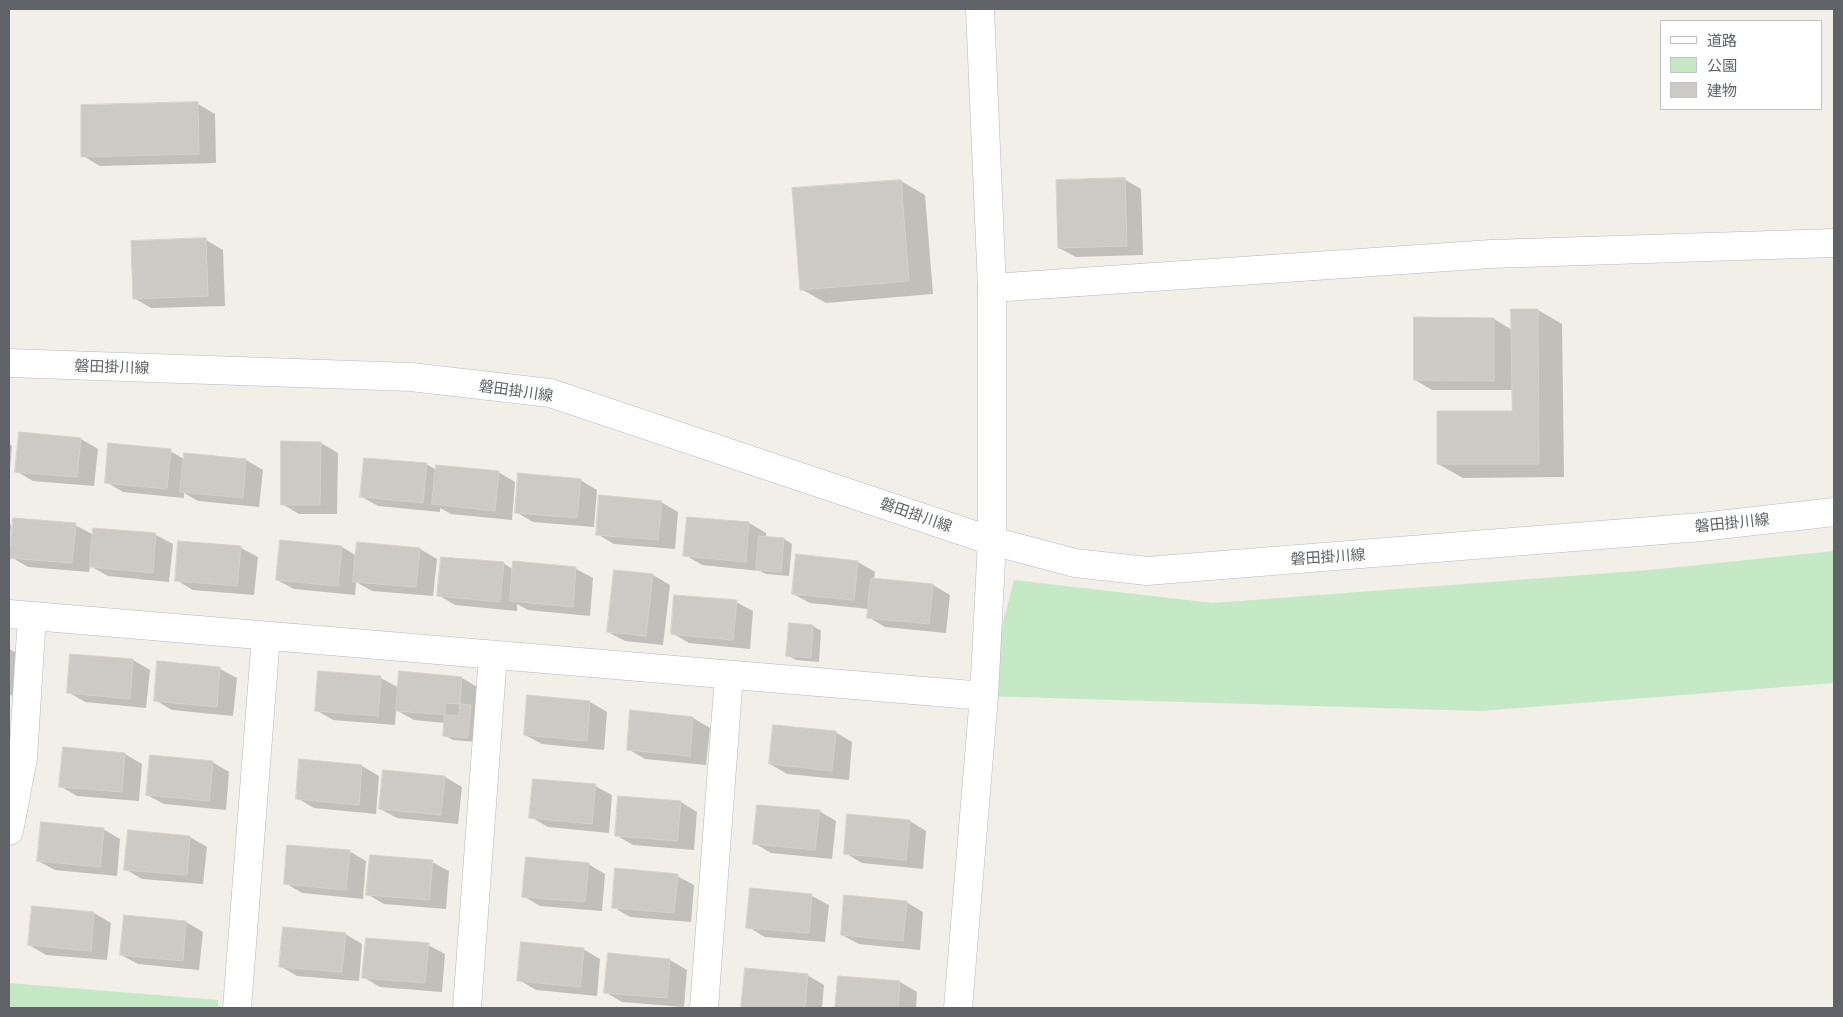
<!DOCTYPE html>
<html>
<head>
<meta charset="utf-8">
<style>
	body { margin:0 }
	#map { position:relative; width:1843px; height:1017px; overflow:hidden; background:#f1efe8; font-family:Ubuntu,"Noto Sans JP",sans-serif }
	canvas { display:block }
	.frame { position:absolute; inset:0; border:10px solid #5f6368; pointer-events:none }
	.legend { position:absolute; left:1660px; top:20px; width:162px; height:90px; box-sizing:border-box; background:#fff; border:1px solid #bfc1c3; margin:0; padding:6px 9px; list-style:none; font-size:15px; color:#5f6368 }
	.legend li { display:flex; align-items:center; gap:10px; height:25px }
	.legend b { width:25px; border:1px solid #bfc1c3 }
</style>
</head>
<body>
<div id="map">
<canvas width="1843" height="1017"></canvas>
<div class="frame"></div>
<ul class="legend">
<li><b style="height:6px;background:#fff"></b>道路</li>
<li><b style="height:14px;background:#c5e8c5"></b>公園</li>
<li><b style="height:14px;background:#cccac5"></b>建物</li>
</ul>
</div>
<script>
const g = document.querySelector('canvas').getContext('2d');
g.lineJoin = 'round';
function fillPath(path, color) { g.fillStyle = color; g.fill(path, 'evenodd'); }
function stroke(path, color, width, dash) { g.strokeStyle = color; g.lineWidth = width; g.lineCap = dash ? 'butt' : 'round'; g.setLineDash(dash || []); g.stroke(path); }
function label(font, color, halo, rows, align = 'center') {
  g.font = font + ' Ubuntu,"Noto Sans JP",sans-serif'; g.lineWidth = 4.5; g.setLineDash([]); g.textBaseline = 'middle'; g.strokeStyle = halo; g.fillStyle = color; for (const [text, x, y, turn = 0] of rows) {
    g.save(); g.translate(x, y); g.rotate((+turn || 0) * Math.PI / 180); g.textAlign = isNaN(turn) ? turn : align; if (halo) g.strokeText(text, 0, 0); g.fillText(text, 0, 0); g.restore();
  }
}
const green = new Path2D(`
	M 1834,551 L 1834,683 L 1480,711 L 984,696 L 1014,580 L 1213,603 L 1650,570 Z
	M 9,983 L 218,1000 L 218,1008 L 9,1008 Z`);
const shadow = new Path2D(`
	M 198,104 L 215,114 L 216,163 L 100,166 L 83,156 Z
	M 1124,179 L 1141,189 L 1143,255 L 1076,257 L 1059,248 Z
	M 901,181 L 925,195 L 933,294 L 826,303 L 801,289 Z
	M 206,240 L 223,250 L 225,306 L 151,308 L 134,298 Z
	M 1538,310 L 1562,324 L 1564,477 L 1463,478 L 1438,464 L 1513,412 L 1513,390 L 1432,390 L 1415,380 L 1494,319 L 1512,330 Z
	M 81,439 L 98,449 L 94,486 L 33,481 L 16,471 Z
	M 283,443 L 321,443 L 338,453 L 337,514 L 299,514 L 282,504 Z
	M 9,444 L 12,446 L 9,481 Z
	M 170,451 L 184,459 L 246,460 L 263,470 L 259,507 L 198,501 L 184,493 L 184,498 L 123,492 L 106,482 Z
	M 426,464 L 437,470 L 498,472 L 515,482 L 512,520 L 451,514 L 440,508 L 440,512 L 378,506 L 362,497 Z
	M 580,480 L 597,490 L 594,527 L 533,522 L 516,512 Z
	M 661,502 L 678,512 L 675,549 L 614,544 L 597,534 Z
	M 688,518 L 749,523 L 766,533 L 766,538 L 784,539 L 792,544 L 789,576 L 766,574 L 760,571 L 702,565 L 685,555 Z
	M 9,524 L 11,525 L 9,548 Z
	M 75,525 L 94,535 L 156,535 L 173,544 L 169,582 L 108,576 L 90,566 L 89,572 L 28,567 L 11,557 Z
	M 342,547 L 357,556 L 420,549 L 437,559 L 433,596 L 372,591 L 356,582 L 355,595 L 294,589 L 277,580 Z
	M 241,548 L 258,557 L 254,595 L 193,590 L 176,580 Z
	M 858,562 L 875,572 L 874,580 L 933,585 L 950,595 L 946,633 L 885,627 L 868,617 L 869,609 L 810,603 L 793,594 Z
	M 503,563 L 514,570 L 515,563 L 576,569 L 593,578 L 590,616 L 528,610 L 517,604 L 517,611 L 455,605 L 438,595 Z
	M 653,575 L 670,585 L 663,645 L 625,641 L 608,632 Z
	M 736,602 L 753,611 L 750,649 L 689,643 L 672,633 Z
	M 790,624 L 813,626 L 821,631 L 819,662 L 796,660 L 787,655 Z
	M 9,649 L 27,658 L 24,696 L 9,695 Z
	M 133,660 L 150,670 L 146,708 L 85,702 L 68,692 Z
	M 220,669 L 237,678 L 233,716 L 172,710 L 155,700 Z
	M 320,672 L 381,678 L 399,688 L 462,678 L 479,688 L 476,742 L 453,740 L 444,735 L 445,723 L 414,720 L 396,710 L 395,725 L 333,720 L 316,710 Z
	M 529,697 L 590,702 L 607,712 L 604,750 L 542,744 L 525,735 Z
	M 693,718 L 710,728 L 706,765 L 645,759 L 628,749 Z
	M 835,732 L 852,742 L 849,780 L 787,774 L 770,764 Z
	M 64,748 L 125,754 L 142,764 L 139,801 L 77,796 L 60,786 Z
	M 301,761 L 362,766 L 379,776 L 376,814 L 314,808 L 297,798 Z
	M 212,762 L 229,772 L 226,810 L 164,804 L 147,795 Z
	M 445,777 L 462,787 L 458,824 L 397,818 L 380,809 Z
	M 595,786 L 612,795 L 609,833 L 548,827 L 531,817 Z
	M 681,802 L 697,812 L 694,850 L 633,845 L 616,835 Z
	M 819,811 L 836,821 L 832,859 L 771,853 L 754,843 Z
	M 910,821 L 926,831 L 923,869 L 862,863 L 845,853 Z
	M 103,829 L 120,839 L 117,876 L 55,870 L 38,861 Z
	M 190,837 L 207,847 L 203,884 L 142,879 L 125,869 Z
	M 349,851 L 366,861 L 363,899 L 302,893 L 285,883 Z
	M 432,862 L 449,871 L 446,909 L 384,904 L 367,894 Z
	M 588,864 L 605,874 L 602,911 L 540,906 L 523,896 Z
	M 677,876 L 694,885 L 691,922 L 630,917 L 613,907 Z
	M 751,890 L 812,896 L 829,905 L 825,942 L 765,937 L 748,927 Z
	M 906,902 L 923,912 L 920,950 L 859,944 L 842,935 Z
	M 94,913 L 111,923 L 107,960 L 46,955 L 29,945 Z
	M 186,922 L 203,932 L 199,970 L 138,964 L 121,955 Z
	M 345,934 L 362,944 L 359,981 L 297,976 L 280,966 Z
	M 428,945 L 445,954 L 442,992 L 380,987 L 363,977 Z
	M 583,949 L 600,959 L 597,996 L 536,990 L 519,980 Z
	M 609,954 L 670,960 L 687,970 L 684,1007 L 622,1002 L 605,992 Z
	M 807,975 L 824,985 L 822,1008 L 745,1008 L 743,1007 Z
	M 839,977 L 900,982 L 917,992 L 916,1008 L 836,1008 Z`);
const building = new Path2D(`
	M 198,102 L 199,154 L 81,157 L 81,105 Z
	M 1125,178 L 1127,246 L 1058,248 L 1056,180 Z
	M 901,180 L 909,281 L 800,290 L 792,188 Z
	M 206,238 L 208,296 L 133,299 L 131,241 Z
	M 1511,309 L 1538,309 L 1539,464 L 1437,464 L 1437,411 L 1512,411 Z
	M 1414,317 L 1494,318 L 1494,381 L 1414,380 Z
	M 19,432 L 81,438 L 77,477 L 15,472 Z
	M 281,441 L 321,442 L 320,505 L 281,505 Z
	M 108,443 L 171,449 L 167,489 L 105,483 Z
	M 184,453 L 246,459 L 243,498 L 180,492 Z
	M 364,458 L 427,463 L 423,503 L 360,497 Z
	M 436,465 L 499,471 L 495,511 L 432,504 Z
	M 518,473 L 581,479 L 577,518 L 515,513 Z
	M 599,495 L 662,501 L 658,540 L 596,535 Z
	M 687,517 L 749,522 L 746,562 L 683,556 Z
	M 13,518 L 76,523 L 72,563 L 9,558 Z
	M 93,528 L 156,533 L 153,573 L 90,567 Z
	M 759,536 L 784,538 L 781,572 L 756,570 Z
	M 280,540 L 342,546 L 338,586 L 276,580 Z
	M 178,541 L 241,546 L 237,586 L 175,581 Z
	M 357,542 L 420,548 L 416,587 L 353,582 Z
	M 796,554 L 858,561 L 854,600 L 792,594 Z
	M 441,557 L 504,562 L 500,602 L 437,596 Z
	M 513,561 L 576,567 L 573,607 L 510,601 Z
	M 614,570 L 653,574 L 646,636 L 607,632 Z
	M 871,578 L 933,584 L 929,624 L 867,618 Z
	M 674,595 L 737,600 L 733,640 L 671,634 Z
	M 789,623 L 813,625 L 811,658 L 786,656 Z
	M 70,654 L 133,659 L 130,699 L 67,693 Z
	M 157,661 L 220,667 L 217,707 L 154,701 Z
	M 318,671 L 381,676 L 378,716 L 315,711 Z
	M 399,671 L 462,677 L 459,716 L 396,711 Z
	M 527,695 L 590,701 L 587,741 L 524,735 Z
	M 446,703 L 471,705 L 468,738 L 443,736 Z
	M 630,710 L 693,717 L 690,756 L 627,750 Z
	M 773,725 L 836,731 L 832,771 L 769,764 Z
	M 63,747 L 125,753 L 122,792 L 59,787 Z
	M 150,755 L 213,761 L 209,801 L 146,795 Z
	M 299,759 L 362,765 L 359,805 L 296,799 Z
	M 383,770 L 445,776 L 441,815 L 379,809 Z
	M 533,779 L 596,784 L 592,824 L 529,818 Z
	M 618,796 L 681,801 L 677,841 L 615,836 Z
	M 757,805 L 820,810 L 815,850 L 753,844 Z
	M 847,814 L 910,820 L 906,860 L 844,854 Z
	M 41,822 L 104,828 L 100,867 L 37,861 Z
	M 128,830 L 190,836 L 187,875 L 124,870 Z
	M 287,845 L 350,850 L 346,890 L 284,884 Z
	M 370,855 L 433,860 L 429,900 L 366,895 Z
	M 526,857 L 589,863 L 585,902 L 522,897 Z
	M 615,868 L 678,874 L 674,913 L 612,908 Z
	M 750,888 L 812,894 L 809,933 L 746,928 Z
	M 844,895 L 907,901 L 903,941 L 841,935 Z
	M 32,906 L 94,912 L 91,951 L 28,945 Z
	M 124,915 L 186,921 L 183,961 L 120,955 Z
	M 283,927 L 346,933 L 342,972 L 279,967 Z
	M 366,938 L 429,943 L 425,983 L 362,978 Z
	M 521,942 L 584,948 L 580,987 L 517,981 Z
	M 608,953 L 670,959 L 667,998 L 604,993 Z
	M 745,968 L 808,974 L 805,1008 L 741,1008 Z
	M 838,976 L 900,981 L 898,1008 L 835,1008 Z`);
const street = new Path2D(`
	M 992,288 L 1491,254 L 1834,243
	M 9,614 L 984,696
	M 9,831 L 23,758 L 32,616
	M 237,1008 L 266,636
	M 467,1008 L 493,655
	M 704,1008 L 729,675`);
const secondary = new Path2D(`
	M 9,363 L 411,377 L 550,393 L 992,541 L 1075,563 L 1147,571 L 1701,527 L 1834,512
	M 958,1008 L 984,696 L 992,541 L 992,288 L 980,9`);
const streetNames = [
	["磐田掛川線",112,367,2],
	["磐田掛川線",516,391,8],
	["磐田掛川線",916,515,19],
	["磐田掛川線",1732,523,-6],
	["磐田掛川線",1328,557,-4]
];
fillPath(green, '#c5e8c5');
fillPath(shadow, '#0003');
fillPath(building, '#cccac5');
stroke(building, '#d6d1c6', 1);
stroke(street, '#b5b8bc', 29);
stroke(secondary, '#b6babf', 29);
stroke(street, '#fff', 28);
stroke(secondary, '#fff', 28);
label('15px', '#5f6368', '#fff', streetNames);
</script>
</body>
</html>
